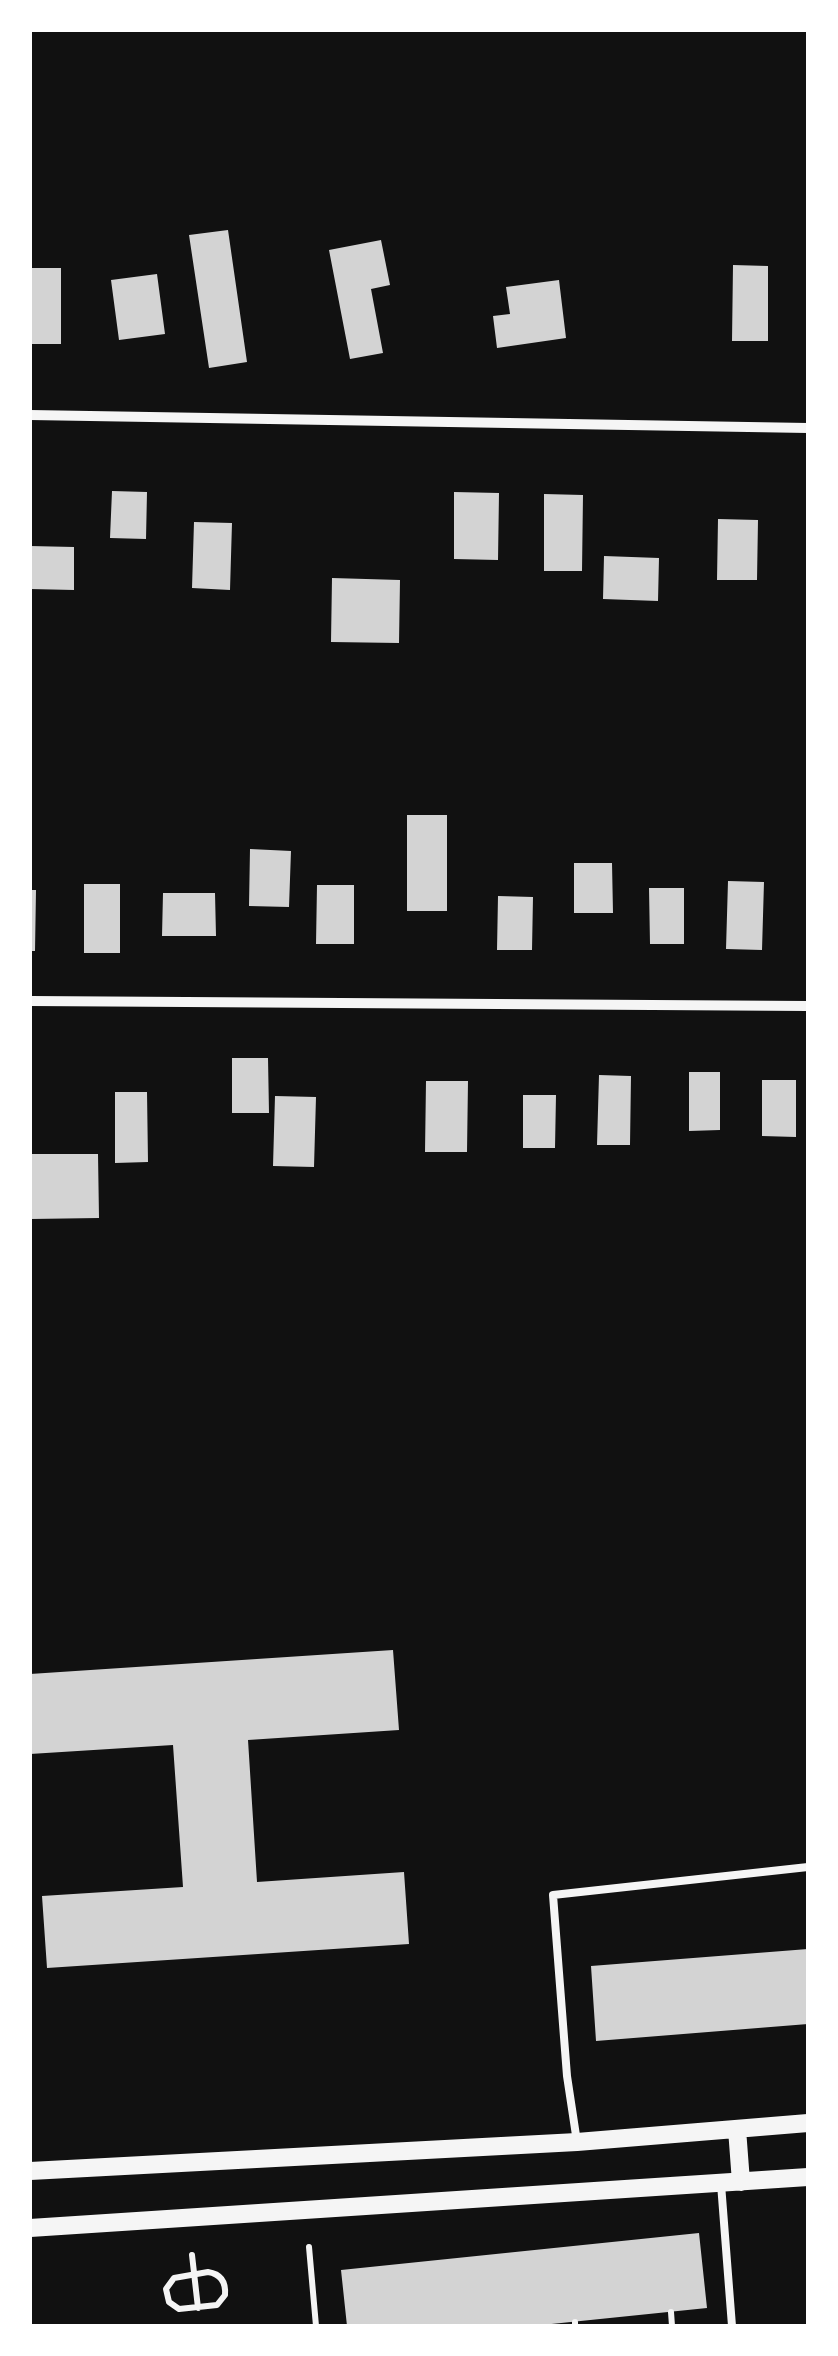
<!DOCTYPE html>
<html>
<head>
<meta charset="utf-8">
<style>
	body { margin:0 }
	#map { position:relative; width:838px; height:2356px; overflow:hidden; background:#111; font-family:Arial,sans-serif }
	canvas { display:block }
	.frame { position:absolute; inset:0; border:32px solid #fff; pointer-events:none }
</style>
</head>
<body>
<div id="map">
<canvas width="838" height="2356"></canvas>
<div class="frame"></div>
</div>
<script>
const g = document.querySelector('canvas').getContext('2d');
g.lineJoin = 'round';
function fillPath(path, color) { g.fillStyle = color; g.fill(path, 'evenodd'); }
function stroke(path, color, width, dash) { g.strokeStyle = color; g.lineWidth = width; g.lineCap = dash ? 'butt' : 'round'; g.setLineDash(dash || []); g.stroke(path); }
const building = new Path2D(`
	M 228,230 L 247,362 L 209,368 L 189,235 Z
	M 381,240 L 390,285 L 371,289 L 383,353 L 350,359 L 329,250 Z
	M 733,265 L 768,266 L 768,341 L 732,341 Z
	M 30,268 L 61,268 L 61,344 L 30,344 Z
	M 157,274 L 165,334 L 119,340 L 111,280 Z
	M 559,280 L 566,338 L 497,348 L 493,316 L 510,314 L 506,287 Z
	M 112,491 L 147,492 L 146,539 L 110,538 Z
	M 454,492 L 499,493 L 498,560 L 454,559 Z
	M 544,494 L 583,495 L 582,571 L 544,571 Z
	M 718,519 L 758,520 L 757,580 L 717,580 Z
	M 194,522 L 232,523 L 230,590 L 192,588 Z
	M 30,546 L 74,547 L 74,590 L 30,589 Z
	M 604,556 L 659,558 L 658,601 L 603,599 Z
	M 332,578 L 400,580 L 399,643 L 331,642 Z
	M 407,815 L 447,815 L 447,911 L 407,911 Z
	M 250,849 L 291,851 L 289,907 L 249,906 Z
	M 574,863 L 612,863 L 613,913 L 574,913 Z
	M 728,881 L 764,882 L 762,950 L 726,949 Z
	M 84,884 L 120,884 L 120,953 L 84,953 Z
	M 317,885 L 354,885 L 354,944 L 316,944 Z
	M 649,888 L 684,888 L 684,944 L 650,944 Z
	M 30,890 L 36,890 L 35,951 L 30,951 Z
	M 163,893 L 215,893 L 216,936 L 162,936 Z
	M 498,896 L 533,897 L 532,950 L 497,950 Z
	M 232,1058 L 268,1058 L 269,1113 L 232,1113 Z
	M 689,1072 L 720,1072 L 720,1130 L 689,1131 Z
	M 599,1075 L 631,1076 L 630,1145 L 597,1145 Z
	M 762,1080 L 796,1080 L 796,1137 L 762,1136 Z
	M 426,1081 L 468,1081 L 467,1152 L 425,1152 Z
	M 115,1092 L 147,1092 L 148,1162 L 115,1163 Z
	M 523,1095 L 556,1095 L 555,1148 L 523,1148 Z
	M 275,1096 L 316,1097 L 314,1167 L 273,1166 Z
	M 31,1154 L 98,1154 L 99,1218 L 31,1219 Z
	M 393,1650 L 399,1730 L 248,1740 L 257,1882 L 404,1872 L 409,1944 L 47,1968 L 42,1896 L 183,1887 L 173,1745 L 30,1754 L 30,1674 Z
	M 808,1949 L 808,2024 L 596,2041 L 591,1966 Z
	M 699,2233 L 707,2308 L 532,2326 L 347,2326 L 341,2270 Z`);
const path = new Path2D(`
	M 309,2247 L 316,2326
	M 192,2255 L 198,2308
	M 208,2272 C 221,2274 226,2282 225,2295 L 217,2305 L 179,2309 L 169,2302 L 166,2289 L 174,2278 Z
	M 671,2312 L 672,2326
	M 575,2322 L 575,2326`);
const service = new Path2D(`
	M 577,2142 L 567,2076 L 553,1895 L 808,1867
	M 721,2184 L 732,2326`);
const minor = new Path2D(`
	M 30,415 L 808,428
	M 30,1001 L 808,1006`);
const tertiary = new Path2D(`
	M 737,2129 L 741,2182
	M 30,2171 L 577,2142 L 808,2123
	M 30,2228 L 808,2177`);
fillPath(building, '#d3d3d3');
stroke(path, '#f5f5f5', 6);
stroke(service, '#f5f5f5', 8);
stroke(minor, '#f5f5f5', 10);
stroke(tertiary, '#f5f5f5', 18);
</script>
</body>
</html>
